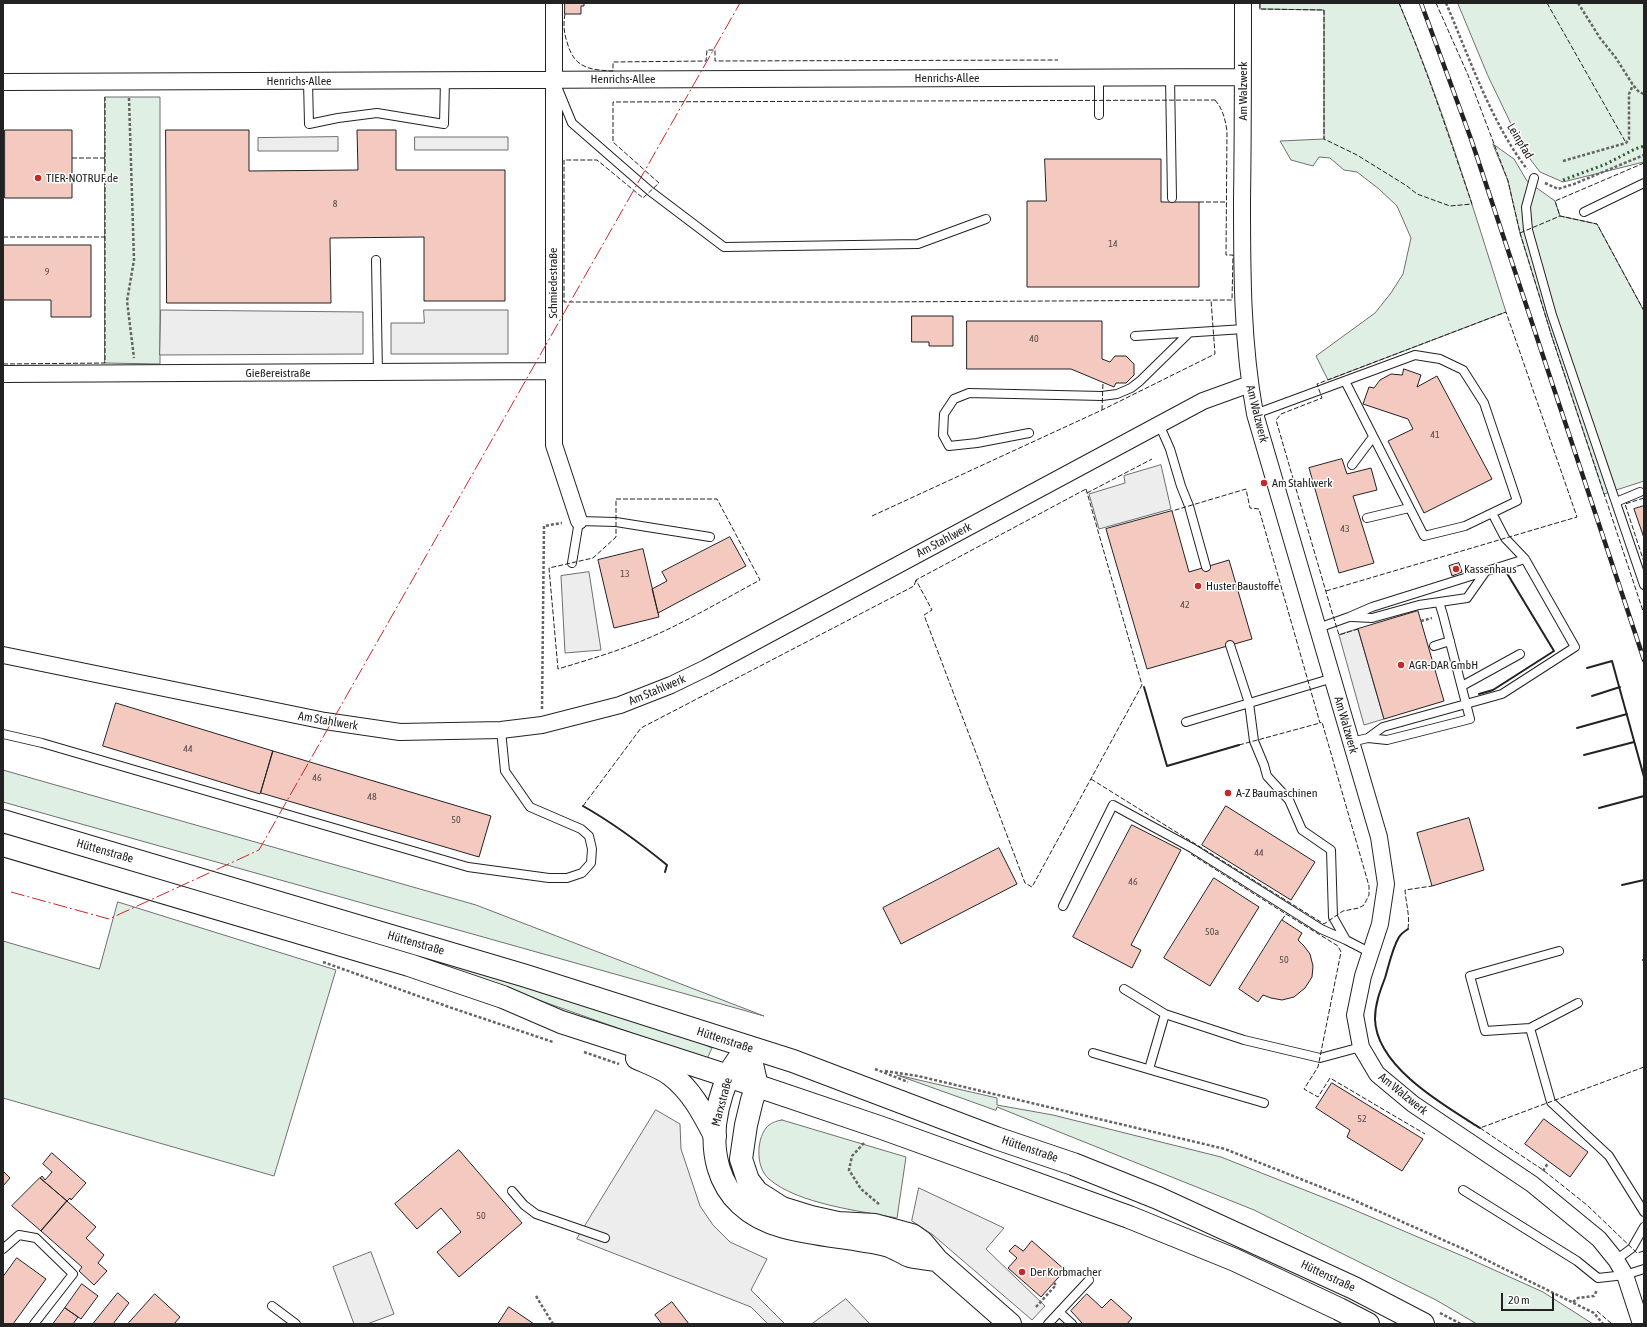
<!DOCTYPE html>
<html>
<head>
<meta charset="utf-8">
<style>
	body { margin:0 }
	#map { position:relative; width:1647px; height:1327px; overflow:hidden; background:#fff; font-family:"Asap Condensed",sans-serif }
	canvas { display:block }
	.frame { position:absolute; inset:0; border:4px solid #222; pointer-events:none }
	.scale { position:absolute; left:1501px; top:1293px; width:53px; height:18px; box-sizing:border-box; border:2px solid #222; border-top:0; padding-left:5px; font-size:12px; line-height:14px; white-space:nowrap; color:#222; -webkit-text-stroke:3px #fff; paint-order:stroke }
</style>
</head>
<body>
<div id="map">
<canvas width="1647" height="1327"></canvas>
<div class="frame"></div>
<div class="scale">20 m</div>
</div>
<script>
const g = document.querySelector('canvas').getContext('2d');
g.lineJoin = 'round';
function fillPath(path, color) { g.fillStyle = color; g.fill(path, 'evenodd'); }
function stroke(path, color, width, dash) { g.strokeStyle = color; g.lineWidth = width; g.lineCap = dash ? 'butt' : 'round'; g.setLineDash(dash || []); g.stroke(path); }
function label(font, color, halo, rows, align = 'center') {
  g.font = font + ' "Asap Condensed",sans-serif'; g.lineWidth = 3; g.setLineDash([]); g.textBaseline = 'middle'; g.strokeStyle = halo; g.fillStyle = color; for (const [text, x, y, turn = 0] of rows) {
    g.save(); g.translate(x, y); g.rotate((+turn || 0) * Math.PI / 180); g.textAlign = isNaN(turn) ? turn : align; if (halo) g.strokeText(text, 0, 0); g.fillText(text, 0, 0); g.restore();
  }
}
const green = new Path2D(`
	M 1260,3 L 1399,3 C 1442,103 1473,208 1506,312 L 1328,380 L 1316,356 L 1375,313 L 1391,293 L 1403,274 L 1411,238 L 1397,206 L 1379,189 L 1357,172 L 1344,170 L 1330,158 L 1319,157 L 1313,166 L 1291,160 L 1280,141 L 1324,139 L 1324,10 L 1260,9 Z
	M 1458,3 L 1644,3 L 1644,162 L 1563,182 L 1540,172 L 1524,151 L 1488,76 Z
	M 105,97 L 160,97 L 160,364 L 105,363 Z
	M 1493,144 L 1514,159 L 1527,181 L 1555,201 L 1560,216 L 1597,224 L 1644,311 L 1644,481 L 1604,494 L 1552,337 L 1520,233 L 1508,181 Z
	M 3,770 L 476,905 L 764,1016 L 3,802 Z
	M 3,831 L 290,916 L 686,1036 L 712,1048 L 707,1059 L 694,1055 L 448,968 L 3,836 Z
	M 118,902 L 336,970 L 274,1176 L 3,1098 L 3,941 L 99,969 Z
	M 897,1075 L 997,1098 L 997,1105 L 1053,1115 L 1221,1157 L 1345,1206 L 1472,1260 L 1543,1292 L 1593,1324 L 1477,1324 L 1436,1300 L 1254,1210 L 997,1107 L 996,1110 Z
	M 782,1120 L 906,1157 L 897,1218 C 860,1211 798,1204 769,1179 C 756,1168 756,1141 766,1128 C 770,1123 776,1121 782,1120 Z`);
const parking = new Path2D(`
	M 338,137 L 338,151 L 258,151 L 258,138 Z
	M 415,137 L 508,137 L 508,150 L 415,150 Z
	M 161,310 L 363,312 L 363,354 L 160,355 Z
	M 424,310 L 508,310 L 508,354 L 391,354 L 391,323 L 424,323 Z
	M 1161,465 L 1171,509 L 1099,529 L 1089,494 L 1125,483 L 1124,476 Z
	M 589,572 L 601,650 L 565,653 L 561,576 Z
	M 1358,629 L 1384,719 L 1364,725 L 1339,635 Z
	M 656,1110 L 680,1124 L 681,1149 L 700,1206 L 713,1225 L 730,1242 L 767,1259 L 751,1290 L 785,1324 L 768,1324 L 751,1307 L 577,1239 Z
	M 919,1188 L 1004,1228 L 986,1249 L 1045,1306 L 1032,1320 L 933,1235 L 912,1221 Z
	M 371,1252 L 394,1314 L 367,1324 L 354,1324 L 333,1267 Z
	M 846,1299 L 870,1324 L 812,1324 Z`);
const building = new Path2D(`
	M 565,3 L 584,3 L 584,6 L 581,6 L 581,14 L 565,14 Z
	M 5,130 L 72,130 L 72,198 L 5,198 Z
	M 166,130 L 249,130 L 249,171 L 358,170 L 357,130 L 396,130 L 396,170 L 505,170 L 505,301 L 424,301 L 424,237 L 330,238 L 331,303 L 167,303 Z
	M 1045,159 L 1161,159 L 1161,202 L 1199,202 L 1199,287 L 1027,287 L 1027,201 L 1046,201 Z
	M 3,245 L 91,245 L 91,317 L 51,317 L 51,300 L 3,300 Z
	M 912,316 L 953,316 L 953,346 L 929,346 L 929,342 L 912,342 Z
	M 967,321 L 1102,321 L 1102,359 L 1110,362 L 1115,356 L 1126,356 L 1134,364 L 1134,375 L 1126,383 L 1116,383 L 1114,387 L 1071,369 L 967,369 Z
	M 1404,369 L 1421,375 L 1417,387 L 1437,376 L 1492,479 L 1424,513 L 1388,441 L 1413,429 L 1408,419 L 1363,404 L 1369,387 L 1374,388 L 1380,380 L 1391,374 L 1402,375 Z
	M 1342,459 L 1347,474 L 1371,468 L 1377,490 L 1353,496 L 1374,563 L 1339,573 L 1309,468 Z
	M 1644,506 L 1644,538 L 1634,509 Z
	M 1172,511 L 1189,572 L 1229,560 L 1252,639 L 1147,669 L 1106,529 Z
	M 730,537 L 746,566 L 658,613 L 652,589 L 667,581 L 662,572 Z
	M 643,549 L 659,617 L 614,628 L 598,560 Z
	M 1459,563 L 1462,572 L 1452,576 L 1449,566 Z
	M 1418,611 L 1444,701 L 1384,719 L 1358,629 Z
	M 116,703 L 273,751 L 260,794 L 103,746 Z
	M 273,751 L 491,816 L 479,857 L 261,793 Z
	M 1226,806 L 1315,862 L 1291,900 L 1202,845 Z
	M 1469,818 L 1484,870 L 1432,886 L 1417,833 Z
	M 1132,825 L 1181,850 L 1131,945 L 1141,950 L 1132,968 L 1073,937 Z
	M 999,848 L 1017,884 L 901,944 L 883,908 Z
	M 1214,878 L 1259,907 L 1210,986 L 1164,958 Z
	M 1282,920 L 1302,933 L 1298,940 L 1304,946 L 1310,954 L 1313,966 L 1312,977 L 1305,988 L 1294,997 L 1282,1000 L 1271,998 L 1263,995 L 1258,1002 L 1239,989 Z
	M 1332,1083 L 1423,1139 L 1402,1171 L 1347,1137 L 1350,1130 L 1316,1108 Z
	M 1544,1119 L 1588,1152 L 1570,1177 L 1525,1144 Z
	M 459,1150 L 522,1223 L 459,1277 L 437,1252 L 461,1232 L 441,1208 L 417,1229 L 395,1204 Z
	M 52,1153 L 86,1183 L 71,1200 L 70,1198 L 67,1201 L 40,1178 L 42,1176 L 45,1180 L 52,1172 L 43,1164 Z
	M 3,1171 L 10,1178 L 3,1186 Z
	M 40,1178 L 67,1201 L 41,1231 L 12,1206 Z
	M 67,1201 L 96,1227 L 86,1238 L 104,1255 L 98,1263 L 107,1271 L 94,1285 L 79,1271 L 82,1267 L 41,1231 Z
	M 1032,1241 L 1065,1270 L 1041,1297 L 1008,1268 L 1017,1258 L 1009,1251 L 1015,1245 L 1023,1251 Z
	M 17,1258 L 46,1279 L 13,1324 L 3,1324 L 3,1277 Z
	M 82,1284 L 98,1296 L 81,1319 L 65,1308 Z
	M 118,1293 L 129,1303 L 113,1324 L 93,1324 Z
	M 155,1294 L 180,1317 L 174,1324 L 130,1324 L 129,1323 Z
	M 1087,1294 L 1102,1308 L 1111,1299 L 1132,1318 L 1127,1324 L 1081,1324 L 1082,1323 L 1071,1311 Z
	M 672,1302 L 689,1324 L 662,1324 L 655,1315 Z
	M 509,1307 L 534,1324 L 498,1324 Z
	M 65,1308 L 78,1317 L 73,1324 L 53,1324 Z`);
const path = new Path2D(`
	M 1446,3 C 1469,57 1492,124 1527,169
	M 1578,3 L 1600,38 L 1616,58 L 1633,85 L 1639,92 L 1644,94
	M 129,98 L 134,260 L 127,301 L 134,358
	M 1563,161 L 1626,143 L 1629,139 L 1629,94 L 1633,85
	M 1545,183 L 1558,189 L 1574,184 L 1644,155
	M 1421,621 L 1432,618
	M 542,709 L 544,526 L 562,523
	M 323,962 L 449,1007 L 553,1042
	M 584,1052 L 619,1064
	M 875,1069 L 908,1082
	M 885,1071 L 918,1076 L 1225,1149 L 1351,1199 L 1468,1251 L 1594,1313 L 1603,1324
	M 864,1143 L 852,1156 L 849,1170 L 861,1189 L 880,1205
	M 1543,1171 L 1548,1163
	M 536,1296 L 553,1324
	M 1573,1302 L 1578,1298 L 1594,1296 L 1597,1290
	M 1036,1307 L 1056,1285 L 1054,1283
	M 1440,1313 L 1461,1324`);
const lane = new Path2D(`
	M 1099,77 L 1099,115
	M 1170,77 L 1172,198
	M 308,81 L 309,124 L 338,118 L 377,113 L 444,124 L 445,80
	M 558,89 L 572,123 L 650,191 L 724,247 L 918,244 L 986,219
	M 1534,178 L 1526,207 L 1528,230 L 1552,315 L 1644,585
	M 1584,212 L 1644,183
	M 376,260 L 378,373
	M 1135,336 L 1244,329
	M 1255,414 L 1415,355 L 1440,359 L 1463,370 L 1484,403 L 1517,501 L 1465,526 L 1424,536 L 1345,381
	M 1159,424 L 1170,449 L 1181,486 L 1189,506 L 1206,567
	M 1029,433 L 977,443 L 949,446 L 943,435 L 944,414 L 954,399 L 969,393 L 1102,396 L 1117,394 L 1131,388 L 1140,381 L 1189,333
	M 1352,465 L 1373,437
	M 1616,502 L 1640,492
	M 1492,513 L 1505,538 L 1525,559
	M 1367,518 L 1409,508
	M 572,563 L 579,521 L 616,522 L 710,537
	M 1352,617 L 1372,618 L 1419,605 L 1467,598 L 1486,571
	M 1318,628 L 1349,617 L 1372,607 L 1525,559 L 1575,647 L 1502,694 L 1383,727 L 1368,738 L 1351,742
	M 1230,645 L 1249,703 L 1254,741 L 1264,765 L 1267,776 L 1289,800 L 1302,830 L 1331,850 L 1333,917 L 1346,940 L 1371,953
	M 1434,646 L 1450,641
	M 1462,686 L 1520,654
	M 1186,722 L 1333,678
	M 3,734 L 42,743 L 468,867 L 549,878 L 567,878 L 582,873 L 591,863 L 592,849 L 589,836 L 581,829 L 530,807 L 505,771 L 501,730
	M 1368,738 L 1387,740 L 1470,719 L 1443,615 L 1439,602
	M 1063,906 L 1113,805 L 1192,848 L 1321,929 L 1346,940
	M 1559,951 L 1470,976 L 1485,1031 L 1530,1028 L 1578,1003
	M 1124,989 L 1165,1014 L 1244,1040 L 1320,1058 L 1361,1047
	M 1530,1028 L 1551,1102 L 1609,1156 L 1644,1212
	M 1093,1053 L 1264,1103
	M 1149,1069 L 1165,1014
	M 1463,1190 L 1577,1261 L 1598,1278 L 1625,1275 L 1644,1269
	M 512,1191 L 524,1205 L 536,1214 L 605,1238
	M 3,1249 L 19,1235 L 36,1238 L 73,1274 L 34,1324
	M 1616,1260 L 1632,1248 L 1644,1227
	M 272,1306 L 296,1324
	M 1059,1312 L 1072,1324
	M 1048,1324 L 1089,1280`);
const street = new Path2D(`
	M 554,3 L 554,445 L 579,521
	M 1243,3 C 1243,69 1243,134 1242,200 C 1242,272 1242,343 1255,414 L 1379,837 L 1386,884 L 1380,924 L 1363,976 L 1355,1015 L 1361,1047 L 1377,1074 L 1413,1104 L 1532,1184 L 1599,1239 L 1616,1260 L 1625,1275 L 1641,1324
	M 3,82 L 1243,77
	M 3,374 L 554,371
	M 3,655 L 325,721 L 400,732 L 501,730 L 542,725 L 620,705 L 671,685 L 706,668 L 1203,401 L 1250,384`);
const secondary = new Path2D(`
	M 748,1047 L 757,1086 L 752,1100 L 746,1125 L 741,1159 L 748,1180 L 757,1192 L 782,1208 L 811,1217 L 838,1223 L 875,1225 L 912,1235 L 922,1242 L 937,1260 L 1010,1324
	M 748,1047 C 741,1056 732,1066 728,1077 C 702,1139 710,1207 784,1227 C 817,1236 852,1237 886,1245 C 894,1247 902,1253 910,1256 C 919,1258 929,1259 937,1260`);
const primary = new Path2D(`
	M 3,821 L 526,976 L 793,1061 L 996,1138 L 1073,1164 L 1158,1198 L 1354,1288 L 1423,1324
	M 3,845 L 409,965 L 503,997 L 561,1022 L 728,1076 L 882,1128 L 1129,1217 L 1235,1260 L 1339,1309 L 1368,1324
	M 637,1058 C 648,1063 662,1068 671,1075 C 692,1091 703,1113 715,1136`);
const rail = new Path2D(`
	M 1421,3 L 1471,139 L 1644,660`);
const hedge = new Path2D(`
	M 1563,180 L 1606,164 L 1635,149 L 1644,146`);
const fence = new Path2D(`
	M 1260,3 L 1260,9 L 1324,10 L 1324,139 L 1357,155 L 1407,186 L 1417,194 L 1450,206 L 1472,204 C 1449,137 1427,69 1399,3
	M 1436,3 L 1468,75 L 1508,181 L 1520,233 L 1552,337 L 1644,614
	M 1547,3 L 1625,141
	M 565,14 C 563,24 564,33 567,42 C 574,68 589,70 613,71 L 613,62 L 706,61 L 707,50 L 715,50 L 715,61 L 1058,60
	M 1215,100 C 1223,109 1225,119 1227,131 L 1226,255 L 1233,255 L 1232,300 L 876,302 L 564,302 L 564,160 L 597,160 L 643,198 L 659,183 L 613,142 L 613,102 Z
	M 72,158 L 105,158
	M 1644,163 L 1555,201 L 1560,216 L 1597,224 L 1644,311
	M 1199,202 L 1226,202
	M 1520,233 L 1560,216
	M 3,237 L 105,237
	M 3,364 L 105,363 L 105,97
	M 1102,410 L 1103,382
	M 1086,489 L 1142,685 L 1032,887 L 1025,883 L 924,615 L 932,610 L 916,580 Z
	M 1087,493 L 1152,459
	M 1644,498 L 1625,504 L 1644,562
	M 616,499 L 717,499 L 760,580 C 719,602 678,627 634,644 C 609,654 584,661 558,669 L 549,568 L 593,558 L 616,537 Z
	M 872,516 L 1102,410 L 1215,354 L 1211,300
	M 1326,591 L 1577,517 L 1506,312 L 1317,384 L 1322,398 L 1281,414 L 1276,420 L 1331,609 L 1339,635 L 1358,629
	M 1239,745 L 1320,723
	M 1091,779 L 1324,924 L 1343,911 L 1359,908 L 1364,905 L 1369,895 L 1369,886 L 1322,722 L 1320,723 L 1259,509 L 1250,508 L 1246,489 L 1172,511
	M 583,806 L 641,728 L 914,586 L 916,580
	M 1191,854 L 1286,914
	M 1282,920 L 1286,914 L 1338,946 L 1341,952 L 1318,1067 L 1304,1089 L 1318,1097 L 1330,1078 L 1425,1134
	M 1408,929 C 1410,915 1406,904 1405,890 L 1432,886
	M 1644,1067 L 1480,1128 L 1543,1170 L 1587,1205 L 1637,1253 L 1644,1251
	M 1597,1311 L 1612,1324`);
const wall = new Path2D(`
	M 1587,668 L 1612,661 L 1644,777
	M 1144,687 L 1167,766 L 1239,745
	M 1479,694 L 1493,690 L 1554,651 L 1505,570
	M 1592,696 L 1620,687
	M 1577,728 L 1627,714
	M 1584,755 L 1634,742
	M 583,806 C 613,823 640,843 667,865 L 665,872
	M 1599,808 L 1644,796
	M 1622,885 L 1644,880
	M 1408,929 C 1405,931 1401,934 1399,937 C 1392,949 1389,965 1385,978 C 1380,991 1375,1004 1375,1019 C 1376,1067 1445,1106 1480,1128
	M 1643,960 L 1644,960`);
const power = new Path2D(`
	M 11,892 L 109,919 L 259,850 L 740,3`);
const markers = [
	[38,178,4,"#c62828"],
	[1264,483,4,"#c62828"],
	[1456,569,4,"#c62828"],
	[1198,586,4,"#c62828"],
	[1401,665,4,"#c62828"],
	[1228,793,4,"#c62828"],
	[1022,1272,4,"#c62828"]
];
const numberNames = [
	["8",335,204],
	["14",1113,244],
	["9",47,272],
	["40",1034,339],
	["41",1435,435],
	["43",1345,529],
	["13",625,574],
	["42",1185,605],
	["44",188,749],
	["46",317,778],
	["48",372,797],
	["50",456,820],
	["44",1259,853],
	["46",1133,882],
	["50a",1212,932],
	["50",1284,960],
	["52",1362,1119],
	["50",481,1216]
];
const streetNames = [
	["Henrichs-Allee",947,78],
	["Henrichs-Allee",623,79],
	["Henrichs-Allee",299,81],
	["Am Walzwerk",1243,91,-90],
	["Leinpfad",1520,141,59],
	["Schmiedestraße",553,283,-90],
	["Gießereistraße",278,373],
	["Am Walzwerk",1257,414,76],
	["Am Stahlwerk",944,540,-28],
	["Am Stahlwerk",657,690,-23],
	["Am Stahlwerk",328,721,10],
	["Am Walzwerk",1346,725,74],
	["Hüttenstraße",105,851,16],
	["Hüttenstraße",416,943,16],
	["Hüttenstraße",725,1040,18],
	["Am Walzwerk",1403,1094,39],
	["Marxstraße",722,1102,-75],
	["Hüttenstraße",1030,1149,19],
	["Hüttenstraße",1328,1276,25]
];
const poiNames = [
	["TIER-NOTRUF.de",46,178],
	["Am Stahlwerk",1272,483],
	["Kassenhaus",1464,569],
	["Huster Baustoffe",1206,586],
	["AGR-DAR GmbH",1409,665],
	["A-Z Baumaschinen",1236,793],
	["Der Korbmacher",1030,1272]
];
fillPath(green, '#e0efe3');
stroke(green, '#6f6f6f', 1);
fillPath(parking, '#ededed');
stroke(parking, '#6f6f6f', 1);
fillPath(building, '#f3c9c0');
stroke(building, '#222', 1);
stroke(lane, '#222', 10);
stroke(street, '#222', 18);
stroke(secondary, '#222', 24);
stroke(primary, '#222', 24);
stroke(path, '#646464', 2.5, [3, 2]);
stroke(lane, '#fff', 8);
stroke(street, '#fff', 16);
stroke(secondary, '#fff', 22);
stroke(primary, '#fff', 22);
stroke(rail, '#222', 4.5);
stroke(rail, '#fff', 3, [9]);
stroke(hedge, '#2f5e38', 3, [2, 3]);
stroke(fence, '#222', 1, [5, 2]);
stroke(wall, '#222', 2);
stroke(power, '#c62828', 1, [14, 3, 2, 3]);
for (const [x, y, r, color] of markers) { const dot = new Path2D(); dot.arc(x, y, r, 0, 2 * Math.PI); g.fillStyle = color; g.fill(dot); stroke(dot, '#fff', 1.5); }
label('10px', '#564c4a', null, numberNames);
label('12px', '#222', '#fff', streetNames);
label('12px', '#222', '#fff', poiNames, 'left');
</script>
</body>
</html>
